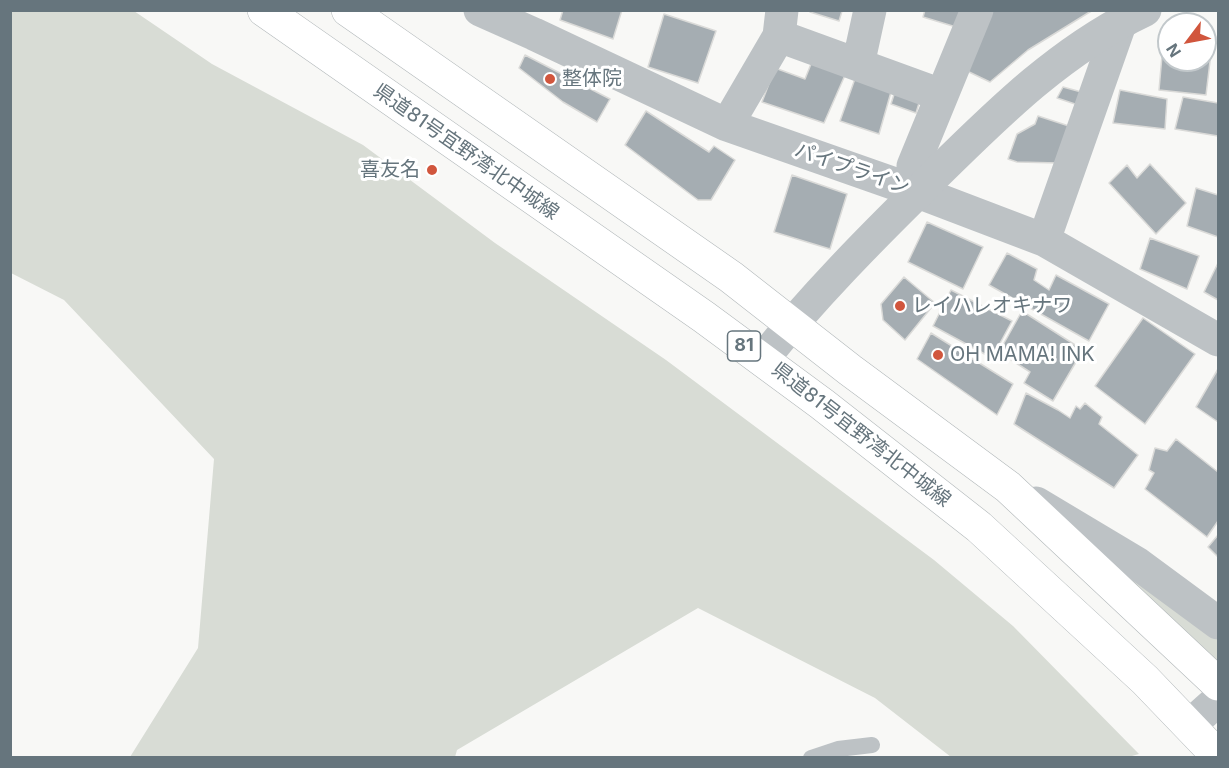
<!DOCTYPE html>
<html>
<head>
<meta charset="utf-8">
<style>
	body { margin:0 }
	#map { position:relative; width:1229px; height:768px; overflow:hidden; background:#f8f8f6; font-family:Inter,sans-serif }
	canvas { display:block }
	.frame { position:absolute; inset:0; border:12px solid #66757d; pointer-events:none }
	.north { position:absolute; left:1157px; top:12px; width:60px; height:60px; box-sizing:border-box; background:#fff; border:2px solid #c2c8cb; border-radius:50%; rotate:238deg; font-size:16px; font-weight:700; line-height:24px; text-align:center; color:#66757d }
	.north::after { content:''; display:block; margin:auto; width:21px; height:27px; background:#d1563d; clip-path:polygon(50% 0,100% 100%,50% 72%,0 100%) }
</style>
</head>
<body>
<div id="map">
<canvas width="1229" height="768"></canvas>
<div class="frame"></div>
<div class="north">N</div>
</div>
<script>
const g = document.querySelector('canvas').getContext('2d');
g.lineJoin = 'round';
function fillPath(path, color) { g.fillStyle = color; g.fill(path, 'evenodd'); }
function stroke(path, color, width, dash) { g.strokeStyle = color; g.lineWidth = width; g.lineCap = dash ? 'butt' : 'round'; g.setLineDash(dash || []); g.stroke(path); }
function label(font, color, halo, rows, align = 'center') {
  g.font = font + ' Inter,"Noto Sans JP",sans-serif'; g.lineWidth = 6; g.setLineDash([]); g.textBaseline = 'middle'; g.strokeStyle = halo; g.fillStyle = color; for (const [text, x, y, turn = 0] of rows) {
    g.save(); g.translate(x, y); g.rotate((+turn || 0) * Math.PI / 180); g.textAlign = isNaN(turn) ? turn : align; if (halo) g.strokeText(text, 0, 0); g.fillText(text, 0, 0); g.restore();
  }
}
const green = new Path2D(`
	M 10,11 L 134,11 L 212,64 L 363,145 L 495,243 L 666,360 L 934,560 L 1013,626 L 1139,754 L 1125,758 L 951,757 L 875,698 L 698,608 L 457,750 L 455,757 L 130,757 L 198,648 L 214,459 L 64,300 L 11,273 Z
	M 1134,576 L 1218,639 L 1218,665 L 1129,579 Z`);
const building = new Path2D(`
	M 563,10 L 622,10 L 613,39 L 560,20 Z
	M 810,10 L 849,10 L 842,11 L 839,21 L 810,12 Z
	M 925,10 L 962,10 L 956,27 L 923,17 Z
	M 990,10 L 1093,10 L 1028,50 L 990,82 L 967,71 Z
	M 664,14 L 716,31 L 698,83 L 648,67 Z
	M 1163,44 L 1169,45 L 1169,60 L 1205,60 L 1205,52 L 1211,53 L 1206,95 L 1159,90 Z
	M 815,54 L 849,66 L 824,123 L 762,102 L 775,68 L 805,79 Z
	M 525,55 L 610,99 L 597,122 L 563,102 L 519,68 Z
	M 857,73 L 893,85 L 879,134 L 840,121 Z
	M 898,82 L 922,93 L 916,113 L 891,104 Z
	M 1063,87 L 1085,93 L 1081,106 L 1057,98 Z
	M 1120,90 L 1167,99 L 1165,129 L 1113,123 Z
	M 1183,97 L 1218,103 L 1218,136 L 1175,129 Z
	M 646,111 L 709,152 L 714,146 L 735,160 L 711,200 L 698,200 L 625,145 Z
	M 1038,116 L 1075,128 L 1059,163 L 1017,162 L 1008,159 L 1017,134 L 1035,124 Z
	M 1150,164 L 1186,203 L 1156,234 L 1109,183 L 1127,165 L 1137,178 Z
	M 792,175 L 847,194 L 830,249 L 774,232 Z
	M 1196,188 L 1218,195 L 1218,237 L 1187,226 Z
	M 927,222 L 983,247 L 963,289 L 908,262 Z
	M 1150,238 L 1199,256 L 1187,289 L 1140,269 Z
	M 1007,253 L 1037,269 L 1034,280 L 1049,290 L 1056,275 L 1109,304 L 1089,341 L 989,285 Z
	M 1218,263 L 1218,300 L 1204,292 Z
	M 904,277 L 935,303 L 905,340 L 883,320 L 881,304 Z
	M 951,290 L 1012,321 L 992,358 L 933,326 Z
	M 1022,311 L 1083,350 L 1053,401 L 1024,383 L 1030,372 L 999,352 Z
	M 1143,318 L 1195,354 L 1145,424 L 1095,386 Z
	M 931,333 L 1013,384 L 997,415 L 917,359 Z
	M 1218,369 L 1218,422 L 1196,407 Z
	M 1026,393 L 1058,410 L 1070,418 L 1076,406 L 1080,409 L 1085,403 L 1102,417 L 1099,424 L 1138,455 L 1114,488 L 1014,424 Z
	M 1176,439 L 1218,472 L 1218,521 L 1207,537 L 1145,489 L 1154,473 L 1149,470 L 1155,448 L 1167,451 Z
	M 1218,535 L 1218,557 L 1208,547 Z`);
const service = new Path2D(`
	M 811,758 L 838,749 L 872,745`);
const minor = new Path2D(`
	M 480,10 L 534,34 L 727,125 L 918,192 L 1044,240 L 1218,340
	M 779,36 L 941,95
	M 858,65 L 870,10
	M 727,125 L 779,36 L 782,10
	M 918,192 L 913,166 L 977,10
	M 1044,240 L 1125,10`);
const tertiary = new Path2D(`
	M 763,359 C 813,297 868,241 925,185 C 992,119 1058,51 1145,10
	M 1036,503 L 1138,564 L 1218,623
	M 1190,725 L 1218,700`);
const primary = new Path2D(`
	M 264,10 L 704,317 L 822,404 L 979,527 L 1145,680 L 1218,756
	M 348,10 L 731,277 L 850,370 L 1008,487 L 1218,684`);
const markers = [
	[550,79,6,"#d1563d"],
	[432,170,6,"#d1563d"],
	[900,306,6,"#d1563d"],
	[938,355,6,"#d1563d"]
];
const shields = [
	[744,346,33]
];
const shieldNames = [
	["81",744,346]
];
const poiNames = [
	["整体院",562,79],
	["喜友名",420,170,"right"],
	["レイハレオキナワ",912,306],
	["OH MAMA! INK",950,355]
];
const streetNames = [
	["県道81号宜野湾北中城線",466,152,35],
	["パイプライン",852,169,19],
	["県道81号宜野湾北中城線",861,435,38]
];
fillPath(green, '#d8dcd5');
fillPath(building, '#a5adb2');
stroke(building, '#dadad8', 1.5);
stroke(primary, '#b1b7b9', 34);
stroke(service, '#bdc2c5', 16);
stroke(minor, '#bdc2c5', 33);
stroke(tertiary, '#bdc2c5', 33);
stroke(primary, '#fff', 33);
for (const [x, y, r, color] of markers) { const dot = new Path2D(); dot.arc(x, y, r, 0, 2 * Math.PI); g.fillStyle = color; g.fill(dot); stroke(dot, '#fff', 2); }
for (const [x, y, w] of shields) { const box = new Path2D(); box.roundRect(x - w / 2, y - 15, w, 30, 4.5); g.fillStyle = '#fff'; g.fill(box); stroke(box, '#66757d', 1.5); }
label('bold 18px', '#66757d', null, shieldNames);
label('20px', '#66757d', '#fff', poiNames, 'left');
label('20px', '#66757d', '#fff', streetNames);
</script>
</body>
</html>
